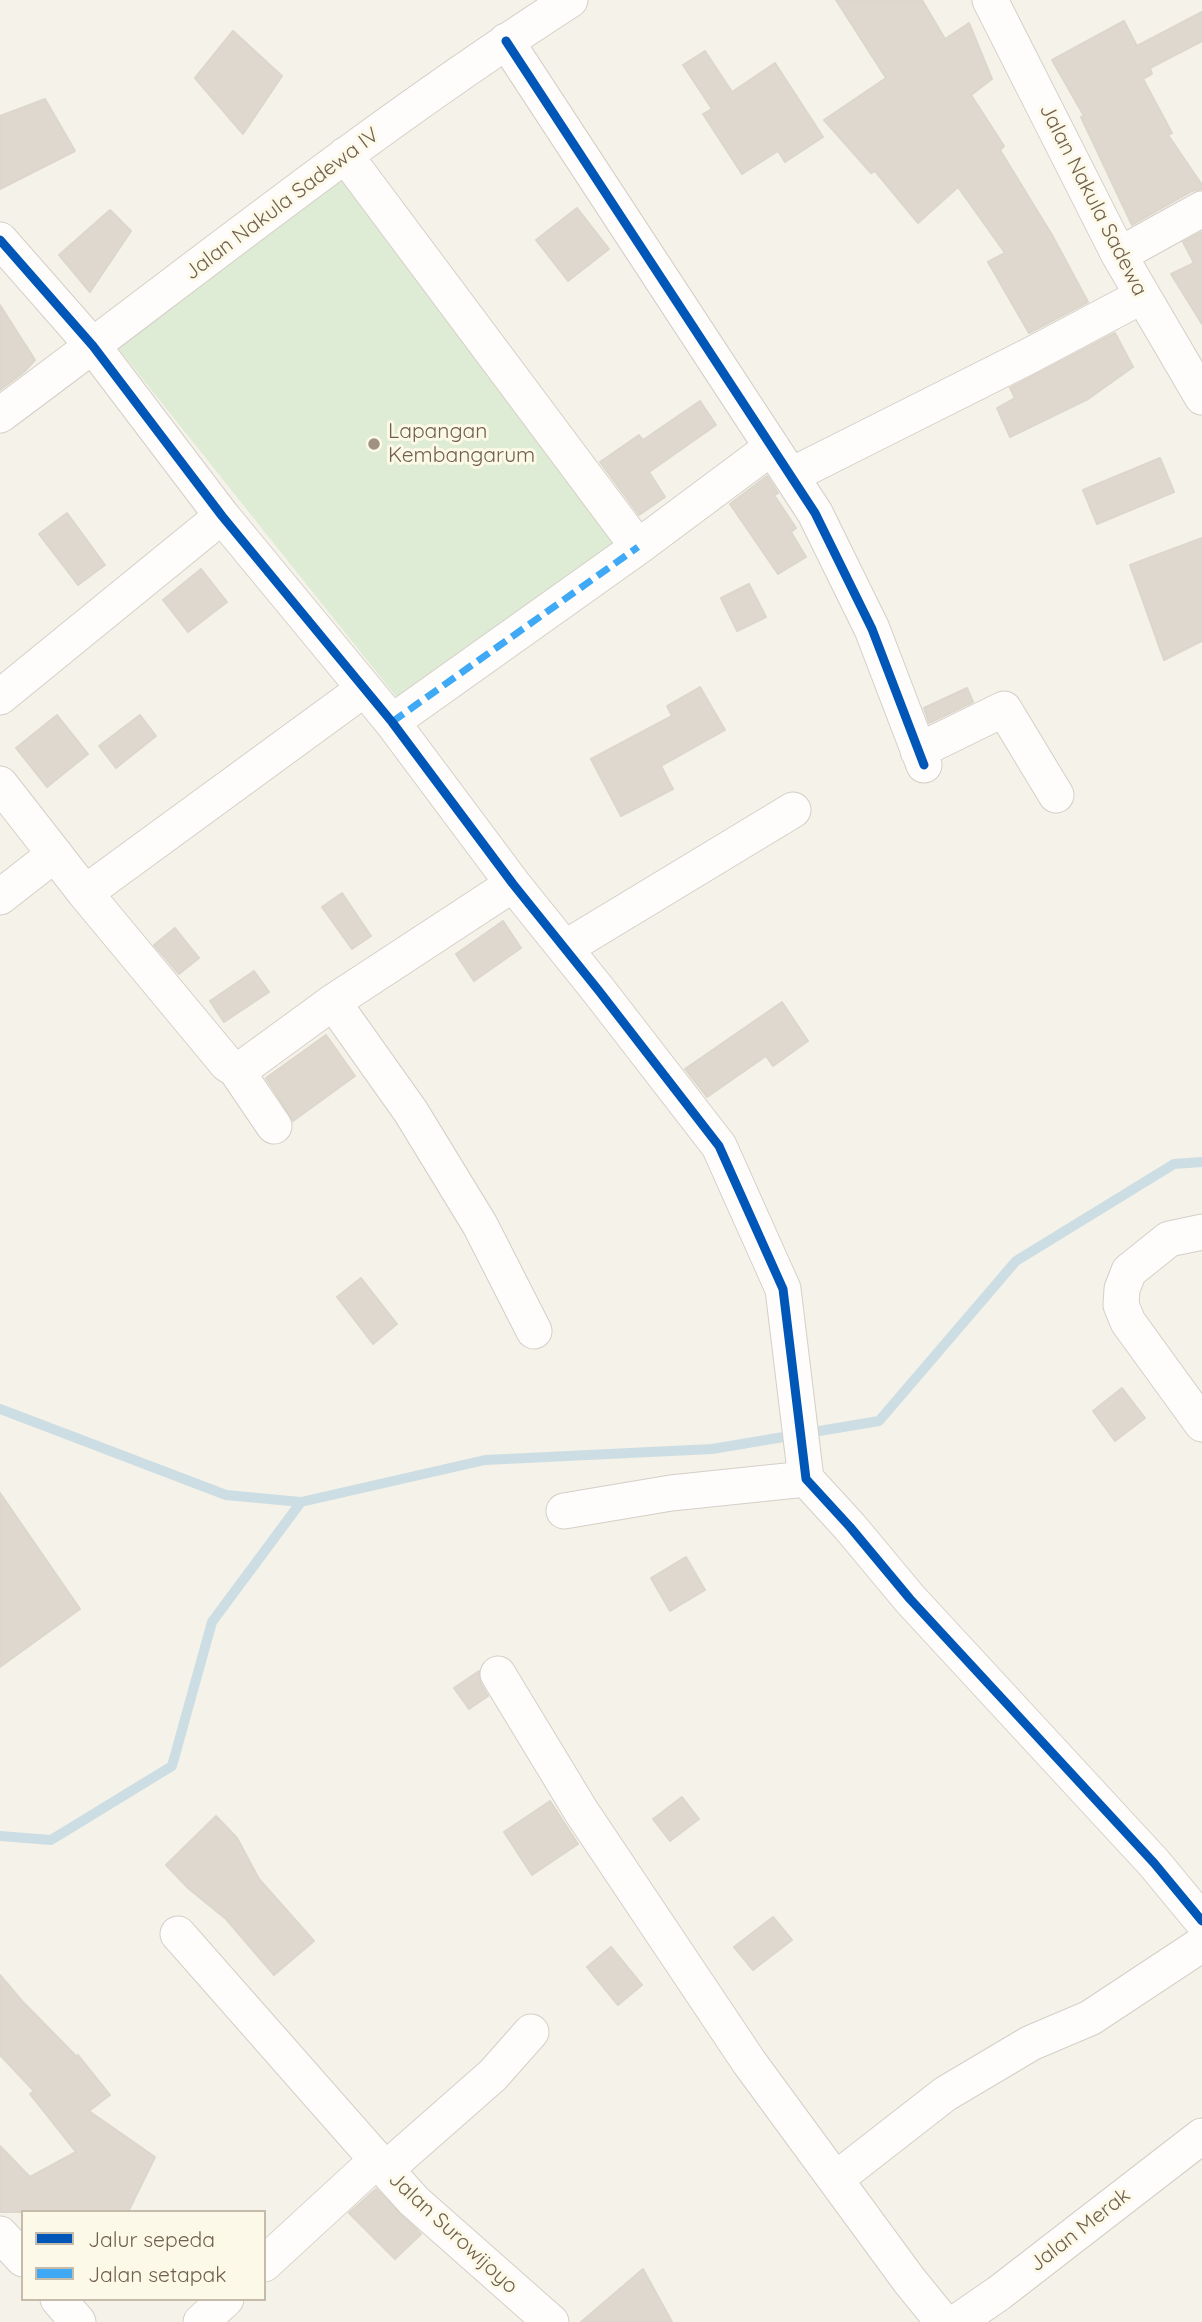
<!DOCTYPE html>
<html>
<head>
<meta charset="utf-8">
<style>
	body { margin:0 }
	#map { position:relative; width:1202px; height:2322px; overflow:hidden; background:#f5f2e9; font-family:Quicksand,sans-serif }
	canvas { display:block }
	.legend { position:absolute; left:21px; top:2210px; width:245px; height:91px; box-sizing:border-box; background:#fdf9e9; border:2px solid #c5bbaa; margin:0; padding:9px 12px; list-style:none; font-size:21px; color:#705f4c }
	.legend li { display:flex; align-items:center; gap:14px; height:35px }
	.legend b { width:35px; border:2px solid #c5bbaa }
</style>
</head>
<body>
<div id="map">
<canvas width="1202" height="2322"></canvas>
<ul class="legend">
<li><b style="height:9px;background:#0057b8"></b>Jalur sepeda</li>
<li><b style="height:9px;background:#3fa9f5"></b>Jalan setapak</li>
</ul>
</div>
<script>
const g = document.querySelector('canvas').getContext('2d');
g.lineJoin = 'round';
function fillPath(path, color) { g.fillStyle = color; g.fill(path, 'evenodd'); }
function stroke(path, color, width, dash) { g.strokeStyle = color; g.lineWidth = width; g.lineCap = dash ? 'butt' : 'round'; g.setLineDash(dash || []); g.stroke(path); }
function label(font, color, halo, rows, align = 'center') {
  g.font = font + ' Quicksand,sans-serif'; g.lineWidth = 6; g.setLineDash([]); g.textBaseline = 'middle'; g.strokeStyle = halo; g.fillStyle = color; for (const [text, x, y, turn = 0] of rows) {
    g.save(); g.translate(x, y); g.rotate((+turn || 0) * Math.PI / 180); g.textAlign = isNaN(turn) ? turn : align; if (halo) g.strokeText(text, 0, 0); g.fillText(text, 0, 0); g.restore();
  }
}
const green = new Path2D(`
	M 360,158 L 624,544 L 402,704 L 114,343 Z`);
const stream = new Path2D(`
	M 0,1409 L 226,1495 L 301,1502
	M 0,1836 L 51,1840 L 172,1766 L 212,1622 L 301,1502 L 485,1460 L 712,1449 L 879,1421 L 1016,1261 L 1174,1164 L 1202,1162`);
const building = new Path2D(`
	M 836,0 L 922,0 L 945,39 L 969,23 L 992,79 L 971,95 L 1004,146 L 1000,150 L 1052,235 L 1088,302 L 1029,333 L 988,262 L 1005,253 L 958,187 L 918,223 L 875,171 L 871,173 L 824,120 L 886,78 Z
	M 1202,12 L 1202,41 L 1150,68 L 1152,74 L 1143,79 L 1172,133 L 1168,135 L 1202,185 L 1202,189 L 1192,191 L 1132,225 L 1081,117 L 1084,116 L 1052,60 L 1124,21 L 1137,46 Z
	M 233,31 L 282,76 L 243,134 L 195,78 Z
	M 705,51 L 732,92 L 775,63 L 823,137 L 785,162 L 778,151 L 742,174 L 703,114 L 712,109 L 683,65 Z
	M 45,99 L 75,151 L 0,189 L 0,116 Z
	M 577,208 L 609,249 L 568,281 L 536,240 Z
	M 110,210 L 131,231 L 90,292 L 59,255 Z
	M 1202,232 L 1202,324 L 1171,274 L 1194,263 L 1183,242 Z
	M 0,305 L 35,360 L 24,372 L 0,390 Z
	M 1115,333 L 1133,367 L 1088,399 L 1010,437 L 997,408 L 1015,398 L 1010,388 Z
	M 700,401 L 716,425 L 649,472 L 665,497 L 639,515 L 600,462 L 639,435 L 643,440 Z
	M 1160,458 L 1174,492 L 1097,524 L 1083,490 Z
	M 767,476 L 778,493 L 774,495 L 796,528 L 791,532 L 806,557 L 778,574 L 730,504 Z
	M 67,513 L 105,565 L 78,585 L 39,534 Z
	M 1202,538 L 1202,641 L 1164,660 L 1130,565 Z
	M 201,569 L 227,602 L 188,632 L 163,600 Z
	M 749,584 L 766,617 L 737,631 L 721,598 Z
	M 700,687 L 725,730 L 661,766 L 673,789 L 621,816 L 591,759 L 672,716 L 667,706 Z
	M 967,688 L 973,702 L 929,723 L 924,708 Z
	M 57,715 L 88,754 L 47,787 L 16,748 Z
	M 140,715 L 156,736 L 116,768 L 99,746 Z
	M 342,893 L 371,936 L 352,949 L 322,907 Z
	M 503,921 L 521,948 L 474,981 L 456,954 Z
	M 175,928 L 199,958 L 179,974 L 154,945 Z
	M 254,971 L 269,992 L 224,1022 L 210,1001 Z
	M 782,1002 L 808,1041 L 773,1066 L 766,1056 L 707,1097 L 685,1069 Z
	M 326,1035 L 355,1076 L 293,1121 L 266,1078 Z
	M 361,1278 L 397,1324 L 373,1344 L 337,1297 Z
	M 1122,1388 L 1145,1418 L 1115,1441 L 1093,1411 Z
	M 0,1493 L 80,1609 L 0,1667 Z
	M 686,1557 L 705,1590 L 670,1611 L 651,1578 Z
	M 479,1671 L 481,1684 L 488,1696 L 469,1709 L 454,1688 Z
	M 682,1797 L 699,1819 L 670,1841 L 653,1819 Z
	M 550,1801 L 578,1844 L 532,1875 L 504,1832 Z
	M 216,1816 L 237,1838 L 259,1879 L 314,1941 L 274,1975 L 226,1919 L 189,1889 L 166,1865 Z
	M 773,1917 L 792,1940 L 753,1970 L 734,1947 Z
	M 611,1947 L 642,1985 L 618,2005 L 587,1967 Z
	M 0,1975 L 22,2001 L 77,2057 L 78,2055 L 110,2095 L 89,2111 L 155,2157 L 128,2212 L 0,2212 L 0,2146 L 30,2177 L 76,2152 L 30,2094 L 34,2091 L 0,2055 Z
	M 376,2189 L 421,2234 L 395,2259 L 349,2213 Z
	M 643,2269 L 672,2322 L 581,2322 Z`);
const street = new Path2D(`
	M 990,0 L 1119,255 L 1202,397
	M 506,41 L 815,513 L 872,629 L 924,765
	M 345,155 L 638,547 L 772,447
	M 0,240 L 93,346 L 222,516 L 392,722 L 513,884 L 599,991 L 719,1146 L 783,1289 L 806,1479 L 850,1527 L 910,1599 L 1154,1863 L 1202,1921
	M 1119,255 L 1202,209
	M 0,415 C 189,275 372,127 570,0
	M 792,475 L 1031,355 L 1142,296
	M 0,697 L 222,516
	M 392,722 L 638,547
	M 918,751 L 1004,709 L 1056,795
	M 0,784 L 85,893 L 227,1064 L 236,1070 L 244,1067 L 333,1002 L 513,884
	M 85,893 L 364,689
	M 0,897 L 55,854
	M 565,948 L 793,810
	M 333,1002 L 411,1112 L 480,1225 L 534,1331
	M 236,1070 L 274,1126
	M 1202,1232 L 1169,1239 L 1129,1271 L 1122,1289 L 1121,1305 L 1128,1322 L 1202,1424
	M 564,1511 L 671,1493 L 806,1479
	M 498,1674 L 581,1811 L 749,2062 L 909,2280 L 943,2322
	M 178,1934 L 377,2160
	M 385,2170 L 493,2075 L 531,2032
	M 836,2179 L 945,2094 L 1031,2043 L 1090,2018 L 1202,1944
	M 0,2234 L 23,2259
	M 264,2264 L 377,2160 L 414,2201 L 551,2322
	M 58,2299 L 78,2322
	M 201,2322 L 226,2299
	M 957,2322 L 999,2293 L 1202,2136`);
const quiet = new Path2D(`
	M 392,722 L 638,547`);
const cycleway = new Path2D(`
	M 506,41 L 815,513 L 872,629 L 924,765
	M 0,240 L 93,346 L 222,516 L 392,722 L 513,884 L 599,991 L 719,1146 L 783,1289 L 806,1479 L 850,1527 L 910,1599 L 1154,1863 L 1202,1921`);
const markers = [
	[374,444,7,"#9f9283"]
];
const streetNames = [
	["Jalan Nakula Sadewa",1093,200,63],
	["Jalan Nakula Sadewa IV",282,204,-37],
	["Jalan Merak",1080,2230,-38],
	["Jalan Surowijoyo",453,2233,43]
];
const poiNames = [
	["Lapangan",388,432],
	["Kembangarum",388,456]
];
fillPath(green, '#deebd5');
stroke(stream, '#ccdee3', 10);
fillPath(building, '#ded8cf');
stroke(building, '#ddd6cc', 2);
stroke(street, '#d4cfc7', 37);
stroke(street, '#fefdfc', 35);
stroke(quiet, '#3fa9f5', 7, [14, 7]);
stroke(cycleway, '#0057b8', 9);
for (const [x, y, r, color] of markers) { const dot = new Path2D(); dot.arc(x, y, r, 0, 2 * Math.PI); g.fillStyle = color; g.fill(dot); stroke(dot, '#fdf9e9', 2.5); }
label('21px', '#705f4c', '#fdf9e9', streetNames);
label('21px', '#705f4c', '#fdf9e9', poiNames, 'left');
</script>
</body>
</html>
